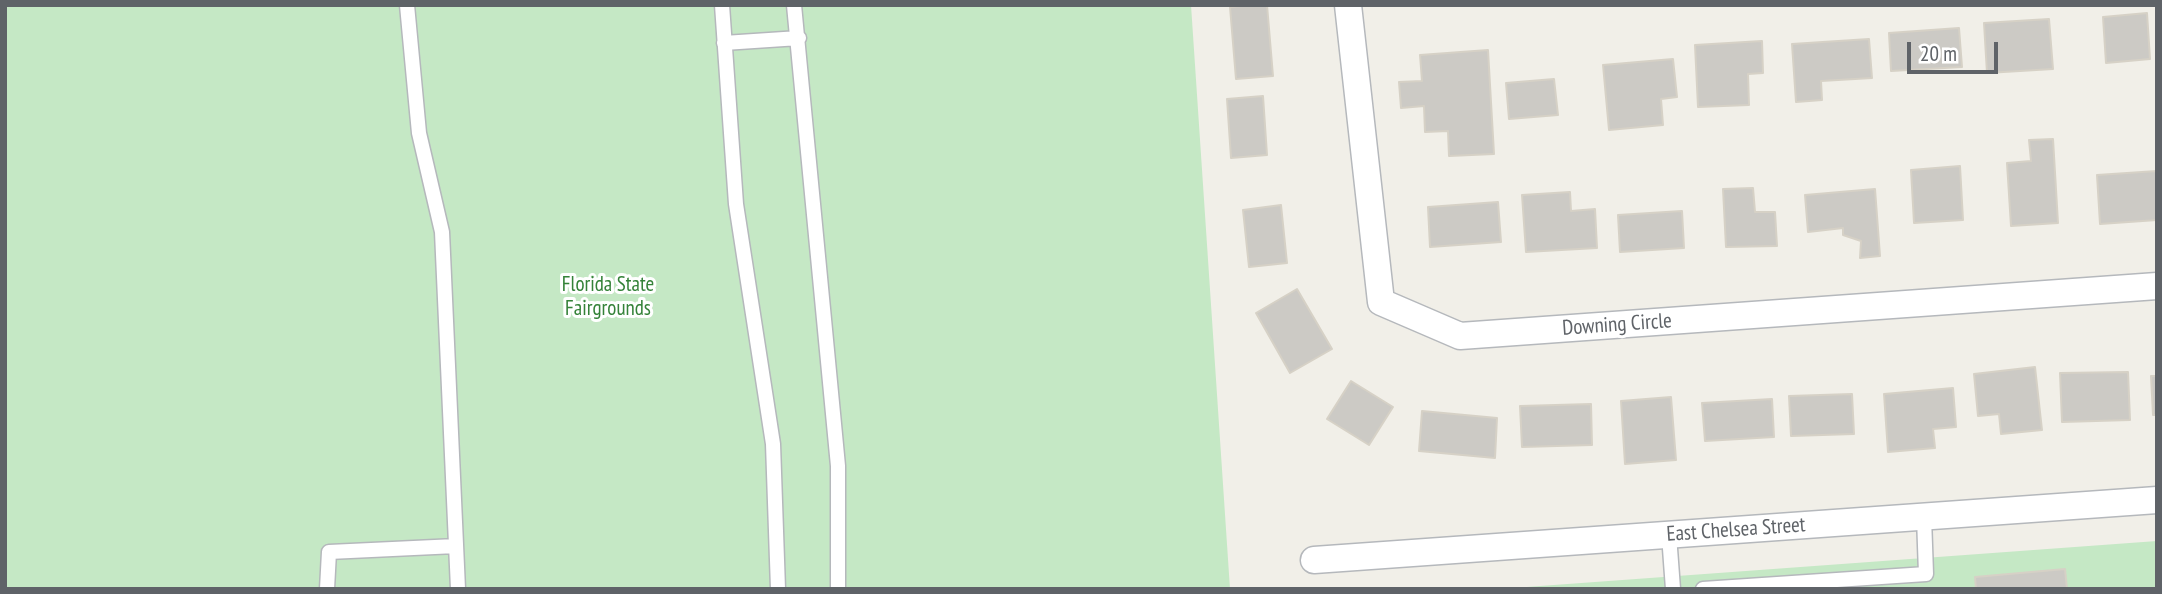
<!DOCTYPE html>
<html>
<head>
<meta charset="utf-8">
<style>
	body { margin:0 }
	#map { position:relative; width:2162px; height:594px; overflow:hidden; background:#f1efe8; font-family:"PT Sans Narrow",sans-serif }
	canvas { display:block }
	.frame { position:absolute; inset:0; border:7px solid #5f6368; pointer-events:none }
	.scale { position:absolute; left:1907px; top:42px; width:91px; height:32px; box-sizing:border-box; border:4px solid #5f6368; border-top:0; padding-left:9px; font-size:21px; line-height:24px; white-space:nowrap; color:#5f6368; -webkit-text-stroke:5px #fff; paint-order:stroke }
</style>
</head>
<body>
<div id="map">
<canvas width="2162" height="594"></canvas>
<div class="frame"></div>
<div class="scale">20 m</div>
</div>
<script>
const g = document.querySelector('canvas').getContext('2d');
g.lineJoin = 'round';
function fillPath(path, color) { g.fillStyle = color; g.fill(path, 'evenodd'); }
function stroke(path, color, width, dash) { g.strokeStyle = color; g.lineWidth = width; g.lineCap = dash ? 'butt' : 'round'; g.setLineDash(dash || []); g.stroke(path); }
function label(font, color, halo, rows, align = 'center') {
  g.font = font + ' "PT Sans Narrow",sans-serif'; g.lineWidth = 6; g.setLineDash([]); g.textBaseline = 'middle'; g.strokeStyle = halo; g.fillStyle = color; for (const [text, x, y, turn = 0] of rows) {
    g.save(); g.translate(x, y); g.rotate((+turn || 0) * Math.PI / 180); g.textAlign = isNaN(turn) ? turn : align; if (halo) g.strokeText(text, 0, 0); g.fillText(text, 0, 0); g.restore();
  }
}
const green = new Path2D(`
	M 5,5 L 1191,5 L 1230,589 L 5,589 Z
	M 2157,541 L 2157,589 L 1499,589 Z`);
const building = new Path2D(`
	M 1250,5 L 1267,5 L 1273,76 L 1236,79 L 1230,7 Z
	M 2147,13 L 2150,59 L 2106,63 L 2103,17 Z
	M 2049,19 L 2053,69 L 1987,73 L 1984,23 Z
	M 1959,28 L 1962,67 L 1891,71 L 1889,33 Z
	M 1869,39 L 1872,78 L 1821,81 L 1822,100 L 1796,102 L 1792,44 Z
	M 1762,41 L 1763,73 L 1748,74 L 1749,105 L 1698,107 L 1695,45 Z
	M 1488,50 L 1494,154 L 1449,156 L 1448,131 L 1425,132 L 1424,106 L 1401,108 L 1399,82 L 1422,81 L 1420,55 Z
	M 1673,59 L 1677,97 L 1661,99 L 1663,125 L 1609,130 L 1603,65 Z
	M 1554,79 L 1558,115 L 1509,119 L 1506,83 Z
	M 1263,96 L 1267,155 L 1231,158 L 1227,99 Z
	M 2053,139 L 2058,223 L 2011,226 L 2007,163 L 2031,161 L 2029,140 Z
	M 1960,166 L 1963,220 L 1914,223 L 1911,170 Z
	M 2157,171 L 2157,220 L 2100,224 L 2097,175 Z
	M 1753,188 L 1755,212 L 1775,212 L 1777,246 L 1726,247 L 1723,189 Z
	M 1875,189 L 1880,256 L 1860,258 L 1861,241 L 1843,235 L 1843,228 L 1808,232 L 1805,195 Z
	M 1570,192 L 1571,211 L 1595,209 L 1597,248 L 1526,252 L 1522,195 Z
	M 1498,202 L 1501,242 L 1430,247 L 1428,207 Z
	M 1281,205 L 1287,263 L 1249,267 L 1243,210 Z
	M 1682,211 L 1684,248 L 1620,252 L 1618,215 Z
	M 1297,289 L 1332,349 L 1290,373 L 1256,313 Z
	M 2035,367 L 2042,430 L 2001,434 L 1999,414 L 1978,416 L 1974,374 Z
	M 2128,372 L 2130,420 L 2062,422 L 2060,373 Z
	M 2151,376 L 2157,376 L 2157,415 L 2153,415 Z
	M 1351,381 L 1393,407 L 1369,445 L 1327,419 Z
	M 1953,388 L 1956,427 L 1933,429 L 1935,448 L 1888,452 L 1884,394 Z
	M 1852,394 L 1854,434 L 1791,436 L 1789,396 Z
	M 1671,397 L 1676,460 L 1625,464 L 1621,401 Z
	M 1772,399 L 1774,437 L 1705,441 L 1702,403 Z
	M 1591,404 L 1592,445 L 1522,447 L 1520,406 Z
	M 1422,411 L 1497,418 L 1495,458 L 1419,451 Z
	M 2065,569 L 2067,589 L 1976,589 L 1975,577 Z`);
const lane = new Path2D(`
	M 407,5 L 419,133 L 442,232 L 458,589
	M 722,5 L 736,204 L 773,444 L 778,589
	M 794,5 L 838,466 L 838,589
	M 724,43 L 799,38
	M 1669,535 L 1673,589
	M 327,589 L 329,552 L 456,546
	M 1703,589 L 1926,574 L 1924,517`);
const street = new Path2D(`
	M 1348,5 L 1381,302 L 1460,336 L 2157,286
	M 1314,560 L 2157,500`);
const parkNames = [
	["Florida State",608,285],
	["Fairgrounds",608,309]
];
const streetNames = [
	["Downing Circle",1617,325,-4],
	["East Chelsea Street",1736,530,-4]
];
fillPath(green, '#c5e8c5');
fillPath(building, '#cccac5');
stroke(building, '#d6d1c6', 2);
stroke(lane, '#b5b8bc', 17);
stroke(street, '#b5b8bc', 29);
stroke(lane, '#fff', 14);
stroke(street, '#fff', 26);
label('21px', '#348238', '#fff', parkNames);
label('21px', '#5f6368', '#fff', streetNames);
</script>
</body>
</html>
